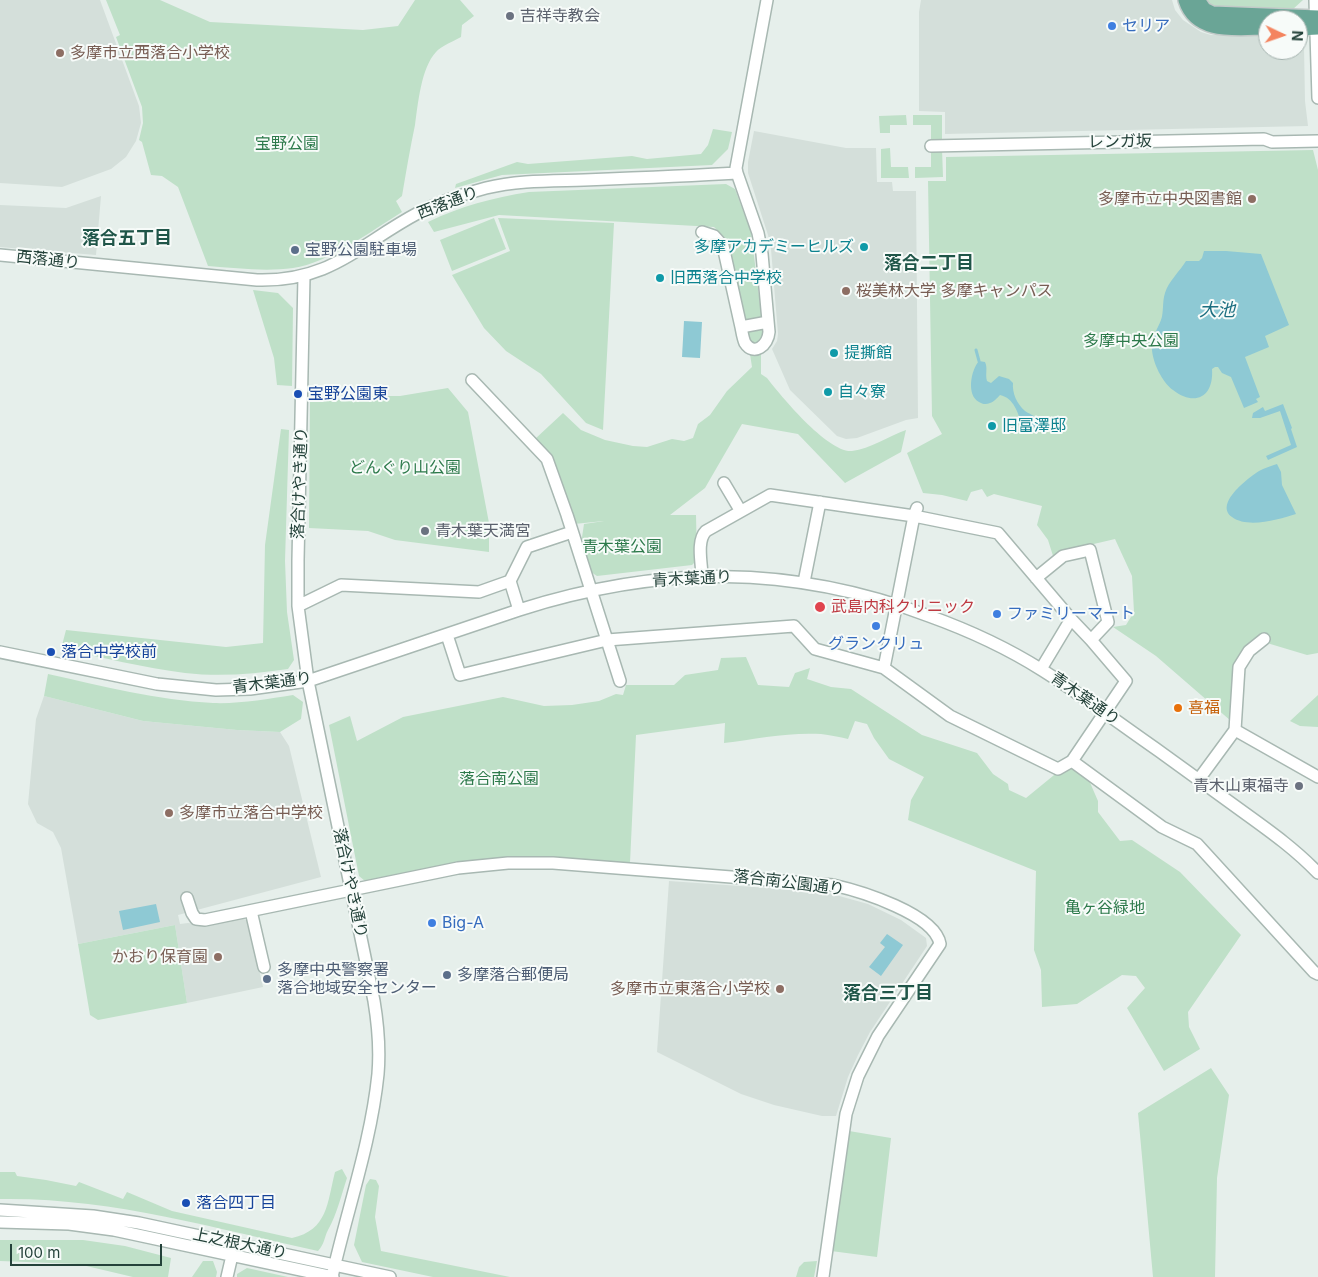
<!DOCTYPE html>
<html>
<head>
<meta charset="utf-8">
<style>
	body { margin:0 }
	#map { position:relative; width:1318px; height:1277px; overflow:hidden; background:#e6efeb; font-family:Inter,sans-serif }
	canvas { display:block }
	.north { position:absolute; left:1258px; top:10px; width:50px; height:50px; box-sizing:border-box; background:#f7fbf9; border:1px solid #a3b1ad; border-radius:50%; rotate:93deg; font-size:14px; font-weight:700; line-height:20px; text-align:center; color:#24423a }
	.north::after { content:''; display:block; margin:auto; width:18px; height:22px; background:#f4845f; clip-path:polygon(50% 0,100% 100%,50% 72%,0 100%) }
	.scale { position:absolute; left:10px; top:1244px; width:152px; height:22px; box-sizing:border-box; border:2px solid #24423a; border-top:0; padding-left:6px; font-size:15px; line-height:18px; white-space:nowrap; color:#24423a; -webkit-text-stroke:4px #f7fbf9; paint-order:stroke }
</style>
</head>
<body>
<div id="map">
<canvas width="1318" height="1277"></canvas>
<div class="north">N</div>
<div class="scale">100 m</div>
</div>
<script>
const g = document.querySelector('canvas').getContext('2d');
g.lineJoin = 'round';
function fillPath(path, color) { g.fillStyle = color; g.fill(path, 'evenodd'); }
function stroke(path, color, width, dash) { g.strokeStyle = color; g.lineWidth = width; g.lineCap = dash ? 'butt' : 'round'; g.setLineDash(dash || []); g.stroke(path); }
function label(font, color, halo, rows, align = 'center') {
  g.font = font + ' Inter,"Noto Sans JP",sans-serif'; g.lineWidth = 4; g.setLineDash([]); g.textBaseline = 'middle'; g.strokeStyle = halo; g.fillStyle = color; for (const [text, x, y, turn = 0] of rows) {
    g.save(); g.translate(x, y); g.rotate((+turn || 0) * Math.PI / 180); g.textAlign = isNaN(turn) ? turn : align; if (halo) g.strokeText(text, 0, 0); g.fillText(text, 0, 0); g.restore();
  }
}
const built = new Path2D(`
	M 0,0 L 100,0 L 139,106 L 141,123 L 136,141 L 126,157 L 111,169 L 62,187 L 0,183 Z
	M 921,0 L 1172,0 L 1175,10 L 1183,20 L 1201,32 L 1211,35 L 1268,35 L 1268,50 L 1298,50 L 1298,41 L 1304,47 L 1305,101 L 1308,126 L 945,134 L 945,112 L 919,111 L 919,12 Z
	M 754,131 L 846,148 L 876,148 L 877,182 L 892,182 L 893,191 L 916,191 L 918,418 L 906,420 L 857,438 L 846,439 L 837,436 L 790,390 L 772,349 L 777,341 L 778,334 L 771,249 L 768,235 L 748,173 L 748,162 Z
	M 101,196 L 96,255 L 0,247 L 0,205 L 66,208 Z
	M 44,696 L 143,721 L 237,730 L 280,732 L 289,746 L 321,877 L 178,915 L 180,924 L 188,923 L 207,926 L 242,918 L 248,921 L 263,987 L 187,1003 L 175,925 L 78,944 L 61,848 L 53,832 L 37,823 L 28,804 L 36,719 Z
	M 669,881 L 825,892 L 868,904 L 901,920 L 926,938 L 927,946 L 870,1032 L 858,1055 L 848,1077 L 836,1116 L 822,1116 L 774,1105 L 741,1094 L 657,1052 Z`);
const green = new Path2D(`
	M 106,0 L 160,0 L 210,22 L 363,30 L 398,26 L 415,0 L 460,0 L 474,16 L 462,25 L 461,37 C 454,41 441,46 436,52 C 421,68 418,104 415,125 C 410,149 406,172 402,196 L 396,201 L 402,212 C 371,231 329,263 293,268 C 265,272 236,268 208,266 L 178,187 L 162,176 L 151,175 L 142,142 L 139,140 L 143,123 L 142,107 L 116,37 L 120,35 Z
	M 1205,0 L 1303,0 L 1292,10 L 1210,7 Z
	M 906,115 L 907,125 L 890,125 L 890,133 L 880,133 L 879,116 Z
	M 913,115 L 942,115 L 942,143 L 931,143 L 931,125 L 913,125 Z
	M 713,129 L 732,132 L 728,149 L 712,165 L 502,175 L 455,188 L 456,184 L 517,162 L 528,164 L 632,156 L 647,159 L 701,154 L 708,145 Z
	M 890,148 L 891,167 L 908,167 L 909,178 L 881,178 L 881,149 Z
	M 931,149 L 942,149 L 943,177 L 915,178 L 915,167 L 931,167 Z
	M 1313,150 L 1318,170 L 1318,653 L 1307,655 L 1257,640 C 1226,662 1232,686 1231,721 L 1156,656 L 1113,627 L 1126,625 L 1134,612 L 1132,576 L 1115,539 L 1064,551 L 1054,559 L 1048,540 L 1037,525 L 1042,506 L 994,494 L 987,497 L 982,489 L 971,492 L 967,501 L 942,495 L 923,493 L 907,453 L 942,434 L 932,416 L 928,181 L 946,181 L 946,157 Z
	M 726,184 L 735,189 L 751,232 L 761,312 L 761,329 L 765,336 L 761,342 L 761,374 L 767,378 C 781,396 828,453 852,451 C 870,449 889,436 906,430 L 901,452 L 845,483 L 798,434 L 742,424 L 705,488 L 670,515 L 696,515 L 697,560 L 692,565 L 597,576 L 591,572 L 581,544 L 584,524 L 604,521 L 574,524 L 535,439 L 563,413 L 581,430 L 605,440 L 633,446 L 647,447 L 672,439 L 684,441 L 693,438 L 698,424 L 710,415 L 727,391 L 752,367 L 744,316 L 727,240 L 714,227 L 499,215 L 434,232 L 428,222 C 461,206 492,198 529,192 Z
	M 494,218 L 506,249 L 452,271 L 440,240 Z
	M 498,218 L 614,223 L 603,430 L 586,423 L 541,374 L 506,351 L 484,328 L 452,275 L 510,251 Z
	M 253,290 L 278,293 L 293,308 L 292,386 L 277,385 L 274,358 Z
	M 448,388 L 468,412 L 489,523 L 489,552 L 395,540 L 368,531 L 309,528 L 310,401 L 335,401 L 351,396 L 400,396 Z
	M 281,429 L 289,430 L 285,561 L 287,612 L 294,660 L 288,669 C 254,674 220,677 185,673 C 144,668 102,657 61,649 L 66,630 L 226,647 L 263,643 L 265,545 Z
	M 746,657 L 758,685 L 789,687 L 795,673 L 810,668 L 807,679 L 831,687 L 851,689 L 922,735 L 977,753 L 993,774 L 1008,784 L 1009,790 L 1026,798 L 1059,771 L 1076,767 L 1088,778 L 1098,801 L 1098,812 L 1120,841 L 1132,840 L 1180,872 L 1241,935 L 1188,1012 L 1189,1027 L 1200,1049 L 1164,1071 L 1127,1008 L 1145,988 L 1136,976 L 1122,975 L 1077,1004 L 1042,1007 L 1041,970 L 1034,950 L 1036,871 L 908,820 L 911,800 L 924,777 L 889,759 L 874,738 L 867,724 L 855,721 L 848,739 C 840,737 830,735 821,734 C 789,732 756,739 724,743 L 725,723 L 636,735 L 630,863 C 587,860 543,854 500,858 C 455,862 410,872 365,881 L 359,876 L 329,725 L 350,716 L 357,741 L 403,717 L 503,697 L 544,706 L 572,705 L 599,701 L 616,694 L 623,695 L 626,685 L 674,685 L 685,675 L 718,670 L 721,658 Z
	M 48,674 C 102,686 157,700 213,703 C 240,704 267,699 293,695 L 303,702 L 301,719 L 280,732 L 237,730 L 143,721 L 44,696 Z
	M 1318,695 L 1318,727 L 1300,726 L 1290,721 Z
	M 175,925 L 187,1003 L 98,1020 L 90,1015 L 78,944 Z
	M 1211,1068 L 1229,1095 L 1217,1178 L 1215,1277 L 1153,1277 L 1138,1113 Z
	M 849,1131 L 891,1138 L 877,1257 L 831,1251 Z
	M 342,1169 L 347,1178 C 341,1196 337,1214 328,1230 C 324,1238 325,1243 318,1251 C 214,1228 108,1197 0,1199 L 0,1172 L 15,1172 L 17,1176 L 46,1180 L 76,1186 L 79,1182 L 123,1199 L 127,1192 L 172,1211 L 292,1238 C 328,1230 327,1203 335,1172 Z
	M 370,1179 L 376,1180 L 379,1186 L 375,1217 L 381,1251 L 510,1277 L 433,1277 L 362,1262 L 354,1245 L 366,1185 Z
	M 0,1240 L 83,1240 L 125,1246 L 171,1258 L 168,1277 L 133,1277 L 78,1264 L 0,1261 Z
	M 203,1261 L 213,1261 L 217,1272 L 216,1277 L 192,1277 Z
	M 817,1261 L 814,1277 L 796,1277 L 799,1267 L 804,1262 Z
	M 247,1268 L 288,1277 L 237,1277 L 237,1274 Z`);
const water = new Path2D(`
	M 1204,251 L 1226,251 L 1261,254 L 1289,325 L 1265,336 L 1269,347 L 1245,357 L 1260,397 L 1256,399 L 1258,402 L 1244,408 L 1231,377 L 1222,373 L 1218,367 L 1215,367 L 1212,369 C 1214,397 1195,407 1173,390 C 1162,382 1153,363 1152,350 C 1151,338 1157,330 1161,320 C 1164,312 1162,302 1165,293 C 1168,282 1180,271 1186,261 L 1199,261 L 1202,258 Z
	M 684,321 L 702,322 L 700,358 L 682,357 Z
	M 979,361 L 985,362 C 988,368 985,374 987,381 L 991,383 L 999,376 L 1009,379 L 1013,383 C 1012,393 1017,404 1025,411 C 1031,415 1037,416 1041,423 L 1038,428 L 1022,425 C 1018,413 1014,398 1000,395 C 997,398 994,402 990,403 C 986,405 982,404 979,402 C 966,395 971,370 979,361 Z
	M 1283,404 L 1292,428 L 1291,429 L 1297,447 L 1268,460 L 1266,456 L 1291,445 L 1280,411 L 1260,418 L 1252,418 L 1253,413 L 1263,407 L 1265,411 Z
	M 1277,464 L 1281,472 L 1282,485 L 1296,514 C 1280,519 1248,529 1232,517 C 1214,504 1248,478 1259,471 C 1264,468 1271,466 1277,464 Z
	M 156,904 L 160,922 L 123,930 L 119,911 Z
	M 887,934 L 903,945 L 881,976 L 869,967 L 885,947 L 880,943 Z`);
const stream = new Path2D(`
	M 976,350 L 979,361`);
const minor = new Path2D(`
	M 767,0 L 736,168 L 737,173 L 758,233 L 762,254 L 769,332 C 768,345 754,357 745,343 C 743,339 742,332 741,327 L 768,322
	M 1315,0 L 1318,98
	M 931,146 L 1264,139 L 1272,142 L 1318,141
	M 702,232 L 714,236 L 723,246 L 741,327
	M 0,255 L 257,280 C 331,282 358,245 418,213 C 439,202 463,194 486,188 C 518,180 552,181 584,180 C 635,178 686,176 737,173
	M 304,276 L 298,560 L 298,606 L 308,681 L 374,1001 C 378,1025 380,1050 378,1074 C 371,1143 347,1210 332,1277
	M 472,380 L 547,459 L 567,515 L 620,681
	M 724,483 L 740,510
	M 702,577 C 702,564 696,541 706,531 L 770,495 L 914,516 L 998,533 L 1071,619 L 1091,640 L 1126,681 L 1072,761
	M 1036,578 L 1063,556 L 1090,550 L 1108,622 L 1091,640
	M 510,581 L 519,610
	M 804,582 L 820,502
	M 298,606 L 341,585 L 479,592 L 510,581 L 527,547 L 572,532
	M 447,635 L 460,675 L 607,640 L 794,626 L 815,649 L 884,668 L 950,716 L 1058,769 L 1072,761 L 1162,827 L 1197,844 L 1314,972 L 1318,974
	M 0,652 L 157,684 L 216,690 L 250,689 L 308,681 L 519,610 C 661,565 790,564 929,616 C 968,630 1007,648 1042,670 C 1082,695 1120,724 1159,751 C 1188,772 1217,793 1246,814 C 1271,832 1296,850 1318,873
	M 884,668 L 914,516 L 917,508
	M 1041,669 L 1071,619
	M 1235,730 L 1318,777
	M 1199,779 L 1235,730 L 1239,667 L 1249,651 L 1264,639
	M 187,898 L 192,913 L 196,919 L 205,920 L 458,868 L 508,863 L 553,863 L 833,885 C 860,891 935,914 940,944 L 878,1036 L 858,1076 L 846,1114 L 823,1277
	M 251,911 L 264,967
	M 0,1210 L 93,1216 L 139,1223 L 390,1277
	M 0,1222 L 69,1224 L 114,1230 L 333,1277
	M 227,1277 L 234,1247`);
const major = new Path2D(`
	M 1186,0 C 1197,35 1239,27 1268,27
	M 1197,0 L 1204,10 L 1212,14 L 1318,18
	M 1298,28 L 1318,27`);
const markers = [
	[510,16,5,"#6b7280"],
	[1112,26,5,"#3f7fe0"],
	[60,53,5,"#8d6e63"],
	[1252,199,5,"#8d6e63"],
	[864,247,5,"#0f9aa8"],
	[295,250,5,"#5c6f8a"],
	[660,278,5,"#0f9aa8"],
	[846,291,5,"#8d6e63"],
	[834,353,5,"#0f9aa8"],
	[828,392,5,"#0f9aa8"],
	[298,394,5,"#1a4fb4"],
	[992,426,5,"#0f9aa8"],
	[425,531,5,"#6b7280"],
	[820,607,6,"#e0444e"],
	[997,614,5,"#3f7fe0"],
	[876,626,5,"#3f7fe0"],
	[51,652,5,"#1a4fb4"],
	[1178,708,5,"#e8710a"],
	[1299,786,5,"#6b7280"],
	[169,813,5,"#8d6e63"],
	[432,923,5,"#3f7fe0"],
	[218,957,5,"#8d6e63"],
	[447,975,5,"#5c6f8a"],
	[267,979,5,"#5c6f8a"],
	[780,989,5,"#8d6e63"],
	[186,1203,5,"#1a4fb4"]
];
const worshipNames = [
	["吉祥寺教会",520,16],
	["青木葉天満宮",435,531],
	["青木山東福寺",1289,786,"right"]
];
const shopNames = [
	["セリア",1122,26],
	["ファミリーマート",1007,614],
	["グランクリュ",876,644,"center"],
	["Big-A",442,923]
];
const educationNames = [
	["多摩市立西落合小学校",70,53],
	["多摩市立中央図書館",1242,199,"right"],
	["桜美林大学 多摩キャンパス",856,291],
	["多摩市立落合中学校",179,813],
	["かおり保育園",208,957,"right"],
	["多摩市立東落合小学校",770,989,"right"]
];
const streetNames = [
	["レンガ坂",1120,142,-1],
	["西落通り",448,203,-21],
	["西落通り",48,260,6],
	["落合けやき通り",300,483,-88],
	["青木葉通り",692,579,-3],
	["青木葉通り",272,683,-7],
	["青木葉通り",1085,699,35],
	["落合けやき通り",350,883,78],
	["落合南公園通り",789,883,7],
	["上之根大通り",240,1244,12]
];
const parkNames = [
	["宝野公園",287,144],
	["多摩中央公園",1131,341],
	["どんぐり山公園",405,468],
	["青木葉公園",622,547],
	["落合南公園",499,779],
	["亀ヶ谷緑地",1105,908]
];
const cultureNames = [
	["多摩アカデミーヒルズ",854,247,"right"],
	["旧西落合中学校",670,278],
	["提撕館",844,353],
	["自々寮",838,392],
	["旧富澤邸",1002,426]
];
const serviceNames = [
	["宝野公園駐車場",305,250],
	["多摩中央警察署",277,970],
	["落合地域安全センター",277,988],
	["多摩落合郵便局",457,975]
];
const transitNames = [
	["宝野公園東",308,394],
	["落合中学校前",61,652],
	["落合四丁目",196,1203]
];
const healthNames = [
	["武島内科クリニック",831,607]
];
const foodNames = [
	["喜福",1188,708]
];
const neighbourhoodNames = [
	["落合五丁目",127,239],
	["落合二丁目",929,264],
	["落合三丁目",888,994]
];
const waterNames = [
	["大池",1217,311]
];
fillPath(built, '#d4dfda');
fillPath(green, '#bfe0c8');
fillPath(water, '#8ec9d4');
stroke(stream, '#8ec9d4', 3);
stroke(minor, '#a8b8b2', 14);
stroke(major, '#c2cac8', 18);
stroke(minor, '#fff', 11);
stroke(major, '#6aa596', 15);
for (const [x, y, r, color] of markers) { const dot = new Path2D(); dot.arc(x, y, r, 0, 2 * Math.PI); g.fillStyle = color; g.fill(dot); stroke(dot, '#f7fbf9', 2); }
label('16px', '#5b616d', '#f7fbf9', worshipNames, 'left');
label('16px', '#366cbe', '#f7fbf9', shopNames, 'left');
label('16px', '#785e54', '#f7fbf9', educationNames, 'left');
label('16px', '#24423a', '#f7fbf9', streetNames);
label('16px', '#2d7a4b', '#f7fbf9', parkNames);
label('16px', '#0d838f', '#f7fbf9', cultureNames, 'left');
label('16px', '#4e5e75', '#f7fbf9', serviceNames, 'left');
label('16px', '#164399', '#f7fbf9', transitNames, 'left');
label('16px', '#be3a42', '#f7fbf9', healthNames, 'left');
label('16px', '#c56008', '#f7fbf9', foodNames, 'left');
label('bold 18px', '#1f5548', '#f7fbf9', neighbourhoodNames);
label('italic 18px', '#1c6f80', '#f7fbf9', waterNames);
</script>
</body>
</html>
